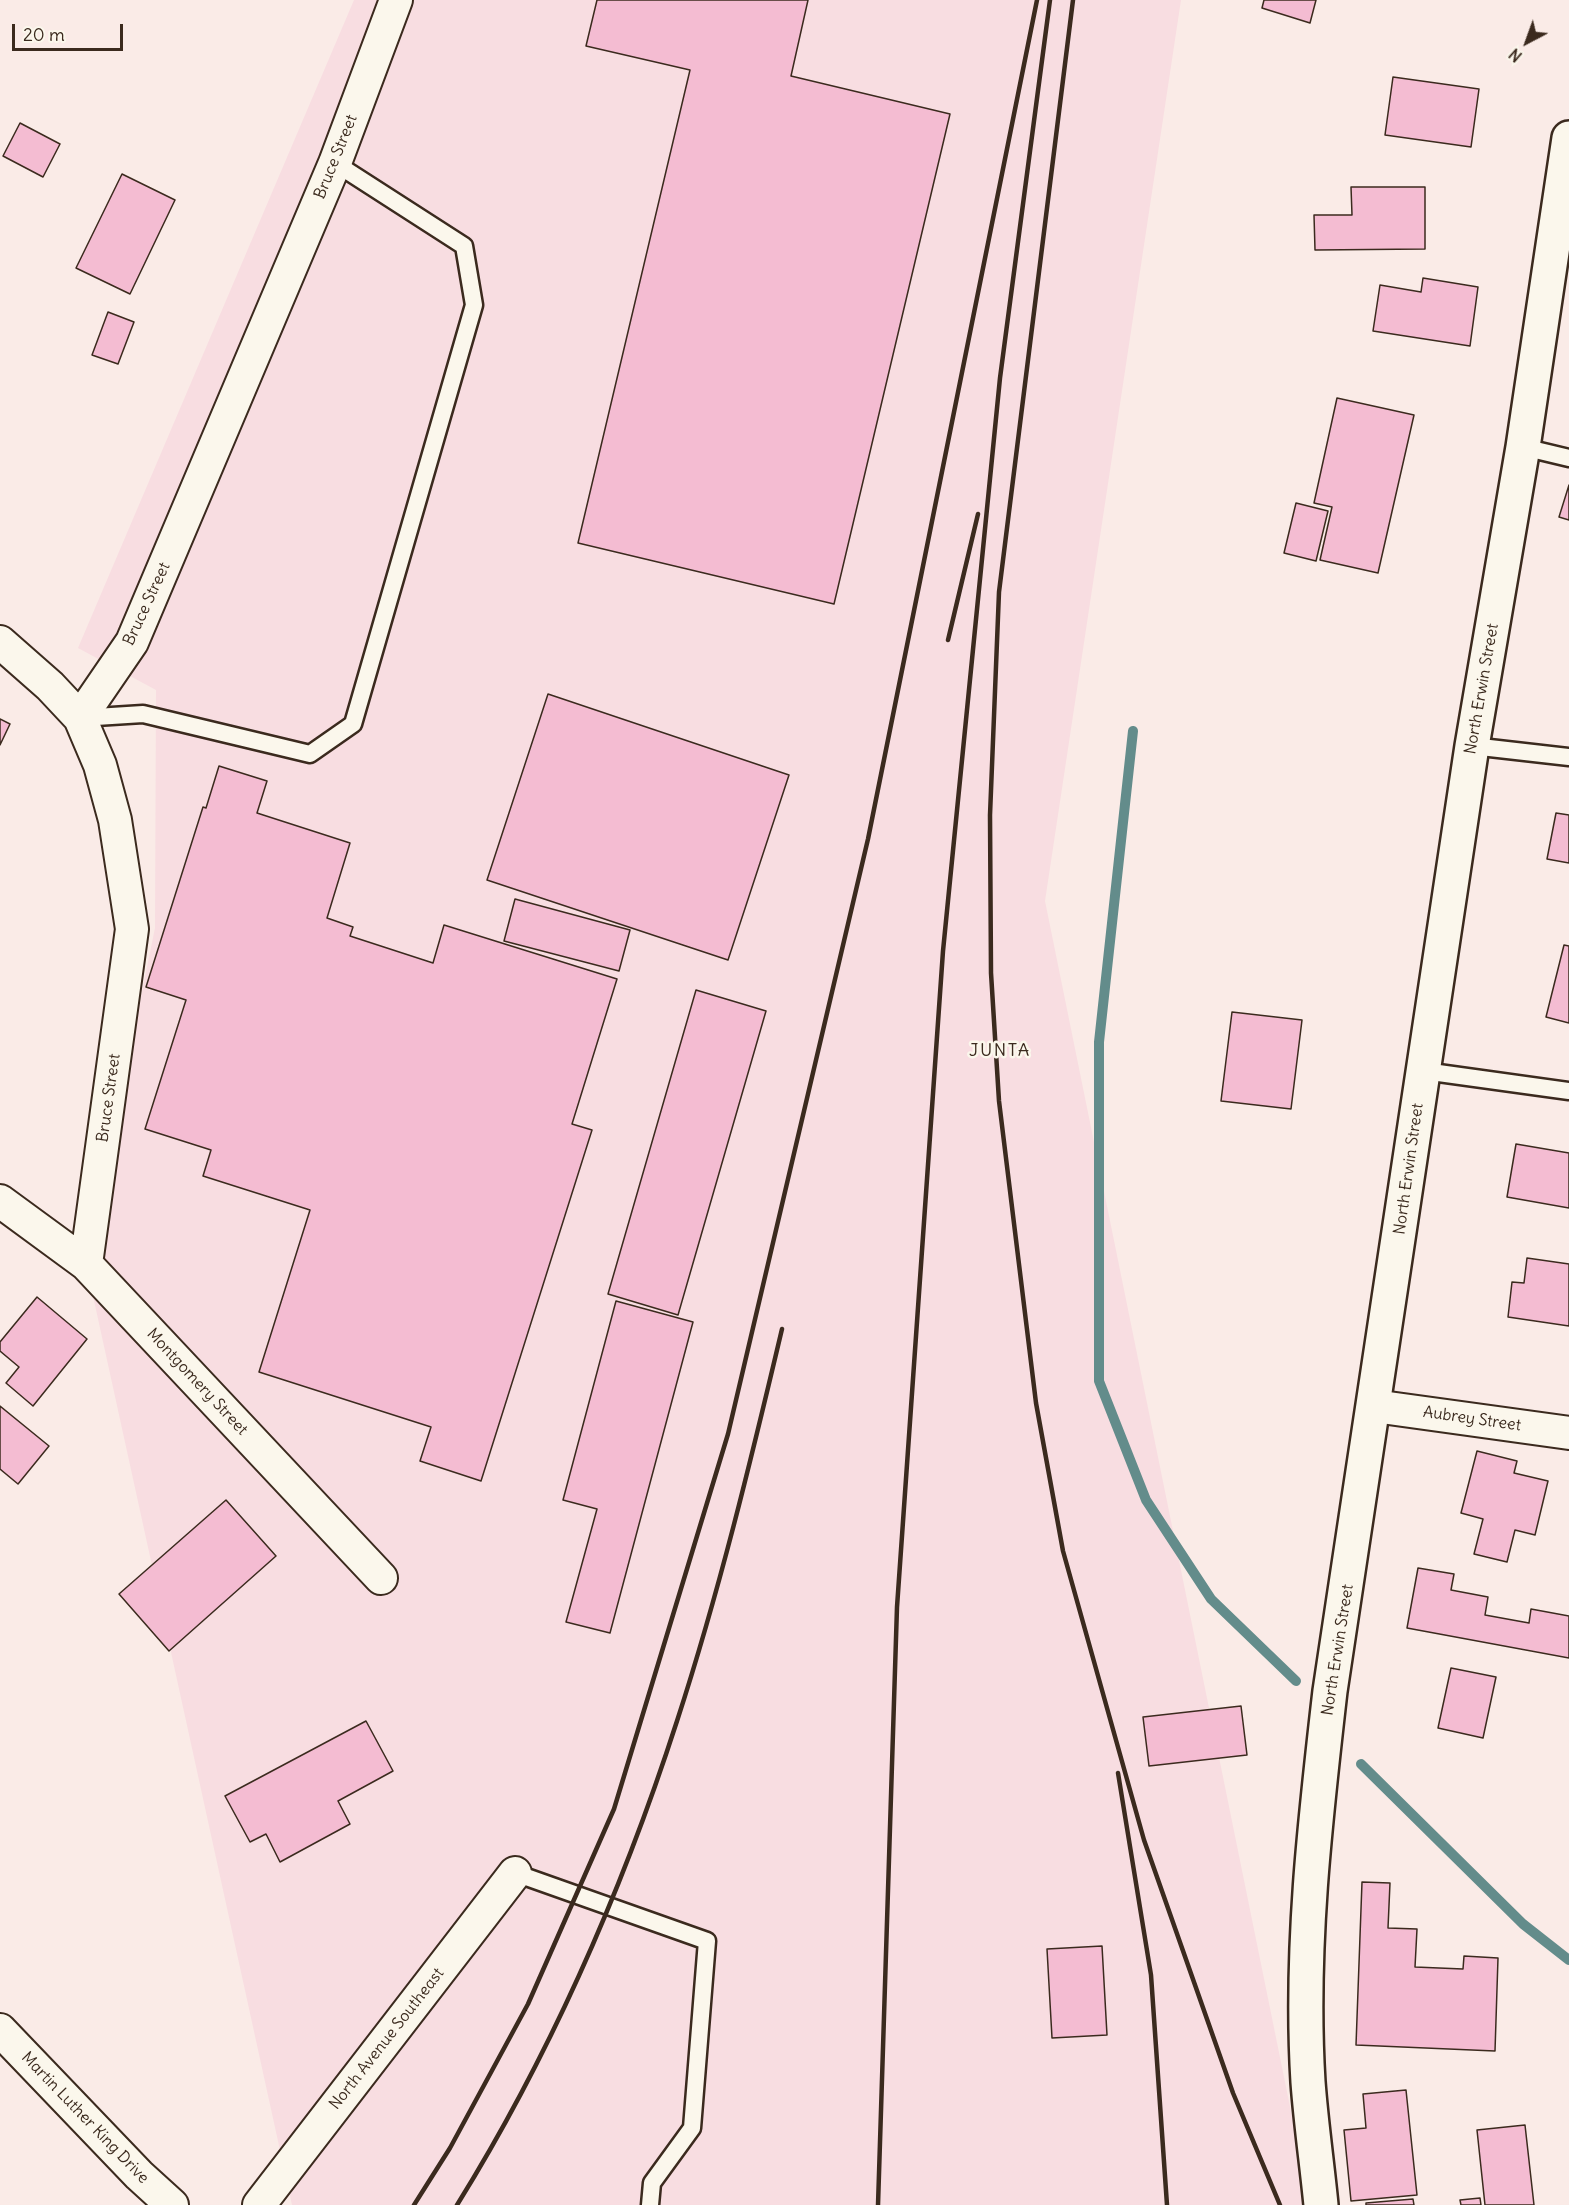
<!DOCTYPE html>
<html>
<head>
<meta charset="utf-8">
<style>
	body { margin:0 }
	#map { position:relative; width:1569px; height:2205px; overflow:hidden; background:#faebe7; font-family:Delius,sans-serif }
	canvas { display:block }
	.north { position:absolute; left:1497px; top:12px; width:60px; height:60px; -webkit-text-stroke:4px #fbf7ec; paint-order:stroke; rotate:221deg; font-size:16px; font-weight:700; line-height:24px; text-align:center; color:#3b2a1e }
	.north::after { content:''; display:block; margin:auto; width:21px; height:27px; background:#3b2a1e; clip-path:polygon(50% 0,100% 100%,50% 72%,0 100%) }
	.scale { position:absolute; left:12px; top:24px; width:111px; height:27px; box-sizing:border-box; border:3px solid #3b2a1e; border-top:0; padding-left:8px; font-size:18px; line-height:21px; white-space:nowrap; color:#3b2a1e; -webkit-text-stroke:4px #fbf7ec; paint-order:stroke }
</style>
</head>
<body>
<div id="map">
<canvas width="1569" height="2205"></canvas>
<div class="north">N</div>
<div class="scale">20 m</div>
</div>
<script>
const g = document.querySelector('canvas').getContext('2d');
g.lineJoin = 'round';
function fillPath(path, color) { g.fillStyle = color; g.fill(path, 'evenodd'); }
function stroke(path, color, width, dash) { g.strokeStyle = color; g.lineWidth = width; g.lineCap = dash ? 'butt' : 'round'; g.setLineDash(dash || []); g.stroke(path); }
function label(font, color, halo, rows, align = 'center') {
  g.font = font + ' Delius,sans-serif'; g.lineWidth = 5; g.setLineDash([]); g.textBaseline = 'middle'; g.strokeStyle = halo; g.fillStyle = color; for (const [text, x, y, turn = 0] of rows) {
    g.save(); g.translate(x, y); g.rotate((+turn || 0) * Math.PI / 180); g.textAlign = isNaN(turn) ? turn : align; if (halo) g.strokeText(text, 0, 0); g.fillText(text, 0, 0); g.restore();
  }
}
const built = new Path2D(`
	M 354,0 L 1181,0 L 1045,901 L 1310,2205 L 292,2205 L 86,1264 L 155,928 L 156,690 L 78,648 Z`);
const stream = new Path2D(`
	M 1133,731 L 1099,1042 L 1099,1381 L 1146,1500 L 1211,1599 L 1296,1681
	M 1361,1764 L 1523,1924 L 1569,1960`);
const building = new Path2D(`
	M 597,0 L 808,0 L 791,76 L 950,114 L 834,604 L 578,543 L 690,70 L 586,46 Z
	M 1264,0 L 1316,0 L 1310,23 L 1262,8 Z
	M 1393,77 L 1479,89 L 1471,147 L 1385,135 Z
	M 20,123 L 60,144 L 43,177 L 3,156 Z
	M 122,174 L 175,200 L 130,294 L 76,268 Z
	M 1351,187 L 1425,187 L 1425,249 L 1315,250 L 1314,215 L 1352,215 Z
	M 1423,278 L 1478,287 L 1470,346 L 1373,331 L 1380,285 L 1421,292 Z
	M 108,312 L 134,322 L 118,364 L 92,355 Z
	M 1337,398 L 1414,415 L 1378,573 L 1320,560 L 1332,507 L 1314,503 Z
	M 1569,485 L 1569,520 L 1559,517 Z
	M 1296,503 L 1328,511 L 1316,561 L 1284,553 Z
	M 548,694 L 789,775 L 728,960 L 487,880 Z
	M 0,719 L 10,724 L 0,745 Z
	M 219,766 L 267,781 L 257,813 L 350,843 L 327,918 L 353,927 L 350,936 L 433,963 L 444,925 L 617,979 L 572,1124 L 592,1130 L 481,1481 L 420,1461 L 431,1427 L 259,1372 L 310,1210 L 203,1176 L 211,1150 L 145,1129 L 186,1000 L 146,987 L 203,807 L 206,808 Z
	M 1556,813 L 1569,815 L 1569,863 L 1547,859 Z
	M 515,899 L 630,930 L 619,971 L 504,941 Z
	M 1564,945 L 1569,946 L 1569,1023 L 1546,1017 Z
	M 696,990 L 766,1011 L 678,1315 L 608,1294 Z
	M 1232,1012 L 1302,1020 L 1291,1109 L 1221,1101 Z
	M 1516,1144 L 1569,1153 L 1569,1208 L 1507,1197 Z
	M 1527,1258 L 1569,1264 L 1569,1326 L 1508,1317 L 1512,1282 L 1524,1283 Z
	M 37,1297 L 87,1339 L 33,1406 L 6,1383 L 19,1367 L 0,1351 L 0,1342 Z
	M 616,1301 L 693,1322 L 610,1633 L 566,1622 L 597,1509 L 563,1500 Z
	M 0,1406 L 49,1446 L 18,1484 L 0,1469 Z
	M 1477,1451 L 1517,1461 L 1514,1473 L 1548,1481 L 1535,1535 L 1515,1530 L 1507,1562 L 1474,1554 L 1483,1519 L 1461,1513 Z
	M 226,1500 L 276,1556 L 169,1651 L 119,1594 Z
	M 1418,1568 L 1454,1574 L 1451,1590 L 1488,1597 L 1485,1615 L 1529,1623 L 1531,1609 L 1569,1616 L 1569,1658 L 1407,1628 Z
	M 1451,1668 L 1496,1677 L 1483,1738 L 1438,1728 Z
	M 1241,1706 L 1247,1755 L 1149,1766 L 1143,1717 Z
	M 366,1721 L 393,1771 L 338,1801 L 350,1824 L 280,1862 L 266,1834 L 250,1842 L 225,1796 Z
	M 1362,1882 L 1390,1883 L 1388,1928 L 1417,1929 L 1415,1967 L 1463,1969 L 1464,1956 L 1498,1958 L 1495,2051 L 1356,2045 Z
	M 1102,1946 L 1107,2035 L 1052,2038 L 1047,1949 Z
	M 1406,2090 L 1417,2195 L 1351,2201 L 1344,2130 L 1366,2128 L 1363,2094 Z
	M 1525,2125 L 1534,2205 L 1485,2205 L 1477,2130 Z
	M 1480,2198 L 1481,2205 L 1461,2205 L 1460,2200 Z
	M 1413,2199 L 1414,2205 L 1366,2205 L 1366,2203 Z`);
const lane = new Path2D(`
	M 1523,447 L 1569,458
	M 80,718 L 143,714 L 310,754 L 353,724 L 474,305 L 464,246 L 335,163
	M 1472,746 L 1569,757
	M 1424,1071 L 1569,1091
	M 515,1873 L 707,1941 L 692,2128 L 652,2183 L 650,2205`);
const street = new Path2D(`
	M 0,642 L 50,686 L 80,718
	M 0,1201 L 86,1264 L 381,1578
	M 86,1264 L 132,929 L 115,820 L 100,765 L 80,718 L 132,642 L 335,163 L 396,0
	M 1374,1406 L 1569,1433
	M 0,2030 L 139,2175 L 172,2205
	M 259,2205 L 515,1873`);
const secondary = new Path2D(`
	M 1321,2205 C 1317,2164 1311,2123 1308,2082 C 1300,1951 1315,1821 1330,1691 L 1472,746 L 1523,447 L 1569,138`);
const rail = new Path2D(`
	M 1073,0 L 999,592 L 990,815 L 991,973 L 999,1101 L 1036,1403 L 1063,1551 L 1144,1840 L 1233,2093 L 1280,2205
	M 948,640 L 978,514
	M 1118,1773 L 1151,1975 L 1167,2205
	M 414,2205 L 450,2148 L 528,2004 L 614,1809 L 728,1434 L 868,839 L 1037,0
	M 457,2205 C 550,2055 623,1888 677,1721 C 719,1592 751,1460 782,1329
	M 878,2205 L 897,1607 L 943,951 L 1000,378 L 1050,0`);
const streetNames = [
	["Bruce Street",336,157,-68],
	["Bruce Street",147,604,-65],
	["North Erwin Street",1482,689,-80],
	["Bruce Street",109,1098,-82],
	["North Erwin Street",1409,1169,-82],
	["Montgomery Street",197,1382,47],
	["Aubrey Street",1472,1419,8],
	["North Erwin Street",1338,1650,-81],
	["North Avenue Southeast",387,2039,-52],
	["Martin Luther King Drive",85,2118,46]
];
const neighbourhoodNames = [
	["JUNTA",1000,1051]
];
fillPath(built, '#f8dde1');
stroke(stream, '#638c8b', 10);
fillPath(building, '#f4bcd2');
stroke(building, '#3b2a1e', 1.5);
stroke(lane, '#3b2a1e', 21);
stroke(street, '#3b2a1e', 36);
stroke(secondary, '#3b2a1e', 38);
stroke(lane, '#fbf7ec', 16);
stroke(street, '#fbf7ec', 32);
stroke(secondary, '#fbf7ec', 33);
stroke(rail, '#3b2a1e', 4.5);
label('16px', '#3b2a1e', '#fbf7ec', streetNames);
g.letterSpacing = '1.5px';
label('18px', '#3b2a1e', '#fbf7ec', neighbourhoodNames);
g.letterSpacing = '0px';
</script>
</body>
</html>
